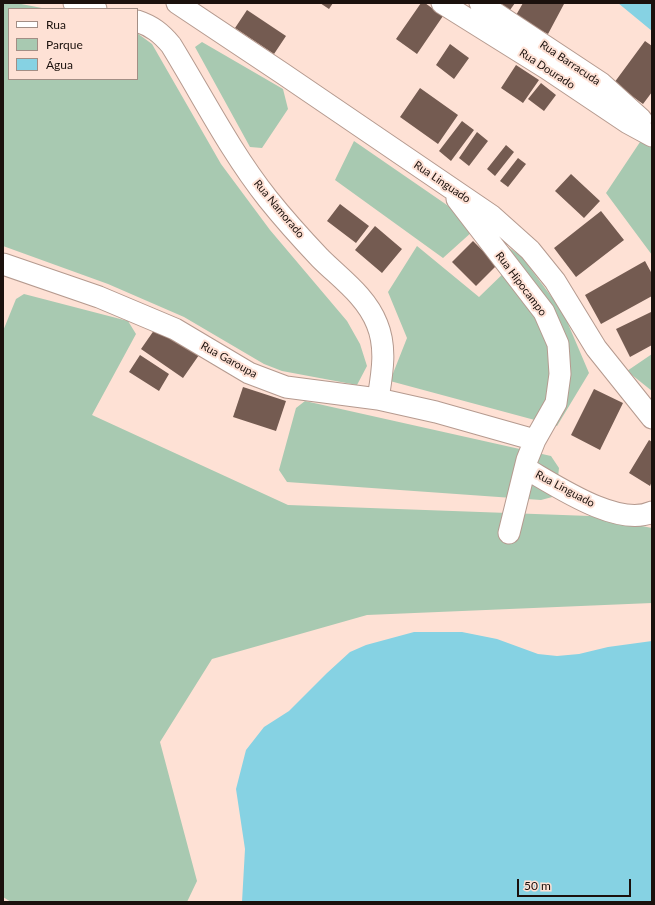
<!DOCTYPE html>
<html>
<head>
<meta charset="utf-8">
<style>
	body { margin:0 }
	#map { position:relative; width:655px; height:905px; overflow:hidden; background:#fee1d5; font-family:Lato,sans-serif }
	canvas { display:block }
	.frame { position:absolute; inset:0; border:4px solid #1b110d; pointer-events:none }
	.legend { position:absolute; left:8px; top:8px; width:130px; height:72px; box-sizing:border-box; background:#fee1d5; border:1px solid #a38e85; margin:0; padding:5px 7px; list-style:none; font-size:12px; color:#1b110d }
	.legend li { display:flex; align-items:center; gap:8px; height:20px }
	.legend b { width:20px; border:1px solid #a38e85 }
	.scale { position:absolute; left:517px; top:879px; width:114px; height:18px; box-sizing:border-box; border:2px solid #1b110d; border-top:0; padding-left:5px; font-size:12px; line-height:14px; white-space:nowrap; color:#1b110d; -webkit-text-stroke:3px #fee1d5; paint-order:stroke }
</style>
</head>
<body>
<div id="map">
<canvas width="655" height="905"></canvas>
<div class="frame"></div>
<ul class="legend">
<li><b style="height:5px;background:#fff"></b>Rua</li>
<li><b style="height:11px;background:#a8c9b1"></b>Parque</li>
<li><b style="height:11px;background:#86d2e3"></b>Água</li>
</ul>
<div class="scale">50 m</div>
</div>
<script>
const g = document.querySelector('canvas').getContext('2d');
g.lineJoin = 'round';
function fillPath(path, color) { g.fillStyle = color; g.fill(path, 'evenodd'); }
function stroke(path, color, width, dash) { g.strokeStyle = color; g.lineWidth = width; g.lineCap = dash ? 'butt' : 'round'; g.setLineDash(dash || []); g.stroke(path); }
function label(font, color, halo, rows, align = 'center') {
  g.font = font + ' Lato,sans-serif'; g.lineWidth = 4; g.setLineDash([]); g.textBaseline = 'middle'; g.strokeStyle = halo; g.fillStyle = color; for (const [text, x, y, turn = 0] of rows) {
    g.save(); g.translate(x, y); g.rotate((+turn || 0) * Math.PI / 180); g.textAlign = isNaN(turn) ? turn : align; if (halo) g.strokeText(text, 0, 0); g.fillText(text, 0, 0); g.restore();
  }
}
const green = new Path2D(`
	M 3,3 L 16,3 L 47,9 L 9,9 L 9,79 L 137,79 L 137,33 L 152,44 L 221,164 L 270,230 L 347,321 L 360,344 L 367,366 L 357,385 L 282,371 L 264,364 L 184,317 L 108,284 L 3,246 Z
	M 202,42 L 283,89 L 288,109 L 262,148 L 250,147 L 195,47 Z
	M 652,124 L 652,255 L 606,193 Z
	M 354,141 L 521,256 L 563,312 L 589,373 L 557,426 L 390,381 L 407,338 L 388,292 L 417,246 L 479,297 L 511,266 L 473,231 L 443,258 L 335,180 Z
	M 24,294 L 128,321 L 136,334 L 92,415 L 288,505 L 590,516 L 652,528 L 652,603 L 367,615 L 212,659 L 160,742 L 197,881 L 187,902 L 11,902 L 3,897 L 3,331 L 16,299 Z
	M 652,354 L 652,391 L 627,371 Z
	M 305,401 L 551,456 L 559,468 L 556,496 L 541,500 L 287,482 L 279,470 L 296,408 Z`);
const water = new Path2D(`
	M 618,3 L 652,3 L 652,31 Z
	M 414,632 L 462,632 L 497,639 L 538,654 L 557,656 L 579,654 L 608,647 L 652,641 L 652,902 L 242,902 L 245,849 L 236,789 L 246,750 L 264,727 L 289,711 L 327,673 L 350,652 L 366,645 Z`);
const building = new Path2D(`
	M 320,3 L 333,3 L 329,9 Z
	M 421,3 L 425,3 L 443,16 L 417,54 L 396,39 Z
	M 500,3 L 515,3 L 510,10 Z
	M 523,3 L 562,3 L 564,4 L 548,34 L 515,17 Z
	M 247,10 L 286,36 L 274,54 L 235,28 Z
	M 645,41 L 652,46 L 652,92 L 643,104 L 614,83 Z
	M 450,44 L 469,58 L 454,79 L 436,65 Z
	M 516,65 L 539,80 L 523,103 L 501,88 Z
	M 541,83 L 556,95 L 544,111 L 528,99 Z
	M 420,88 L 458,115 L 438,144 L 400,117 Z
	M 462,121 L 474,130 L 451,161 L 439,151 Z
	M 477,132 L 488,141 L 469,166 L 459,158 Z
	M 506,145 L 514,152 L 495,176 L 487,169 Z
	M 518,158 L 526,164 L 508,187 L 500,181 Z
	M 571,174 L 600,201 L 584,218 L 555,191 Z
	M 340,204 L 369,226 L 356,243 L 327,221 Z
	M 601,211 L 624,240 L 576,277 L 554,248 Z
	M 375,226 L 402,249 L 382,273 L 355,250 Z
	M 473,241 L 497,265 L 476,286 L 452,262 Z
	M 645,261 L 652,274 L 652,296 L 601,324 L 585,295 Z
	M 651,312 L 652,315 L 652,345 L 630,357 L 616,329 Z
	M 157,326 L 199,355 L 183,378 L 141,349 Z
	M 140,355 L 169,374 L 159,391 L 129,372 Z
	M 243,387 L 286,401 L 276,431 L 233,417 Z
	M 594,389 L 623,403 L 600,450 L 571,435 Z
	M 649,440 L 652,442 L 652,481 L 650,486 L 629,473 Z`);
const minor = new Path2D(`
	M 74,3 L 96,9
	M 177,3 L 282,73 L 492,216 L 530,250 L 555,281 L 596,348 L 652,418
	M 442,3 L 546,68 L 628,123 L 652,136
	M 480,3 L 601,83 L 641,119
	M 137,21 C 152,26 161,33 171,45 C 203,97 230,151 268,199 C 284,219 302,239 320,258 C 341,279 366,296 377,324 C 387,348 382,374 378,399
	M 457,199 L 544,312 L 558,344 L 560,374 L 556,403 L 535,440 L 527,460 L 509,533
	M 3,264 L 99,297 L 175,329 L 249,373 L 286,387 L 378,399 L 436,412 L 535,440
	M 525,468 C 555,485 618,528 652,512`);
const streetNames = [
	["Rua Barracuda",570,63,34],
	["Rua Dourado",547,69,33],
	["Rua Linguado",442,182,34],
	["Rua Namorado",279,209,50],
	["Rua Hipocampo",521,284,53],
	["Rua Garoupa",229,360,29],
	["Rua Linguado",565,489,28]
];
fillPath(green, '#a8c9b1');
fillPath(water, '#86d2e3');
fillPath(building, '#745b51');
stroke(minor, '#b59a8f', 23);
stroke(minor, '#fff', 21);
label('11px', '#1b110d', '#fee1d5', streetNames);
</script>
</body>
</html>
